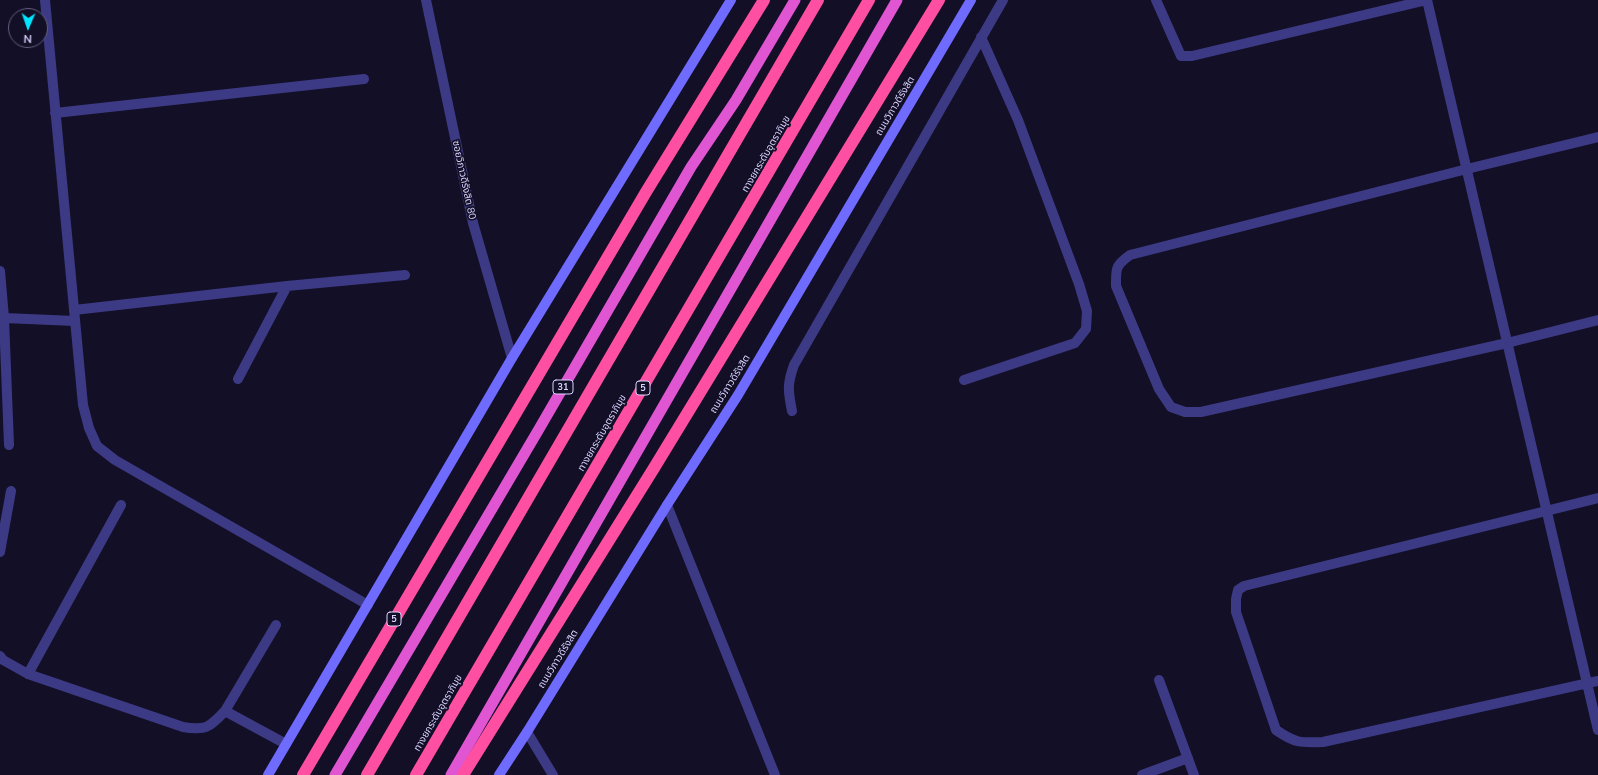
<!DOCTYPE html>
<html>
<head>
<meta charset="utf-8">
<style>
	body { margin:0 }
	#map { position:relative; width:1598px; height:775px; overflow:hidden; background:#130f26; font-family:Mulish,sans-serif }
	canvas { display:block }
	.north { position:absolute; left:8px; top:8px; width:40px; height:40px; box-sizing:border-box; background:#130f26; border:1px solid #625e7d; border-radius:50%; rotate:182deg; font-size:11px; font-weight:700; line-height:16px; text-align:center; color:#d9d4ff }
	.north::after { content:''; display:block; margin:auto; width:14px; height:18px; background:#00e5ff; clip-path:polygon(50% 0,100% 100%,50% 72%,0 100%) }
</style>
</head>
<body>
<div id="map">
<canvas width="1598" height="775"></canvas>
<div class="north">N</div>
</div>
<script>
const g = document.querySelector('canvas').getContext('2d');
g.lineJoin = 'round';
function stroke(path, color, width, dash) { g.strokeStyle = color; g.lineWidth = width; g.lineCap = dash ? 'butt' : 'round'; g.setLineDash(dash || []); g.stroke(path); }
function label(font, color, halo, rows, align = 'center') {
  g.font = font + ' Mulish,"Noto Sans Thai",sans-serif'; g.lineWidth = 3.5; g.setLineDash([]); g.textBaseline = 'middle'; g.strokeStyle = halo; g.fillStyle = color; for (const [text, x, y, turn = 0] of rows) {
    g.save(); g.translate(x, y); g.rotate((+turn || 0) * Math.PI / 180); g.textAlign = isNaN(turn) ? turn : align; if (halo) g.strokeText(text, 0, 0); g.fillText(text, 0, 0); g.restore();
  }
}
const service = new Path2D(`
	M 0,271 L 4,318 L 9,445
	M 4,318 L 75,321
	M 964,380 L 1075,343 L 1086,329 L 1087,311 L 1079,284 L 1018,120 L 981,37
	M 792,411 C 788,391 787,384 794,365 L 1003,0
	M 0,552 L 11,491
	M 0,656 L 3,660 L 28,674 L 183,727 C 206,731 210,727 225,711 L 286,744
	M 28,674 L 121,505
	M 225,711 L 276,625`);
const minor = new Path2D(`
	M 45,0 L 83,405 L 89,428 L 97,446 L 115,460 L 368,605
	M 426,0 L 473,223 L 512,358
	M 1156,0 L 1181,56 L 1192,56 L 1427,0
	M 1427,0 L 1598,730
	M 55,113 L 364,79
	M 1598,137 L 1467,169 L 1130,255 C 1115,266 1116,268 1116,286 L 1159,389 L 1171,407 L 1185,412 L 1201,412 L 1507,343 L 1598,320
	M 74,310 L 287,286 L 405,275
	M 238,379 L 287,286
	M 1598,498 L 1244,586 L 1238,590 L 1236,599 L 1236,612 L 1276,730 C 1295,743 1300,743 1323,742 L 1598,681
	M 667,505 L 775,775
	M 1159,680 L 1194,775
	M 527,732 L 553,775
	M 1142,775 L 1188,758`);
const secondary = new Path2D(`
	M 268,775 L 512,358 L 731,0
	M 499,775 L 527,732 L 667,505 L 738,395 L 971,0`);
const trunk = new Path2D(`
	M 335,775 L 539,429 L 691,167 L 736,100 L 795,0
	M 451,775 L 897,0`);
const motorway = new Path2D(`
	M 303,775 L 646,192 L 764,0
	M 367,775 L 818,0
	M 416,775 L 869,0
	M 463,775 L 654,468 L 939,0`);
const shields = [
	[563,387,20],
	[643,388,14],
	[394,619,14]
];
const shieldNames = [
	["31",563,387],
	["5",643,388],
	["5",394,619]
];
const streetNames = [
	["ถนนวิภาวดีรังสิต",895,106,-59],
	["ทางยกระดับอุตราภิมุข",766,154,-60],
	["ซอยวิภาวดีรังสิต 80",464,180,78],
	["ถนนวิภาวดีรังสิต",730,384,-58],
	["ทางยกระดับอุตราภิมุข",602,433,-60],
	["ถนนวิภาวดีรังสิต",558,659,-58],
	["ทางยกระดับอุตราภิมุข",438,713,-60]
];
stroke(service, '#3d3a85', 10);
stroke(minor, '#3d3a85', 10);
stroke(secondary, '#6f6bff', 10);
stroke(trunk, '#e055d1', 11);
stroke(motorway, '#ff4fa3', 12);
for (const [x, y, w] of shields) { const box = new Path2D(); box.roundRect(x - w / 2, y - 7, w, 14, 3); g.fillStyle = '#130f26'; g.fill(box); stroke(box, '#d9d4ff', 1); }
label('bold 9px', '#d9d4ff', null, shieldNames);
label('10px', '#d9d4ff', '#130f26', streetNames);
</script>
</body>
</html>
